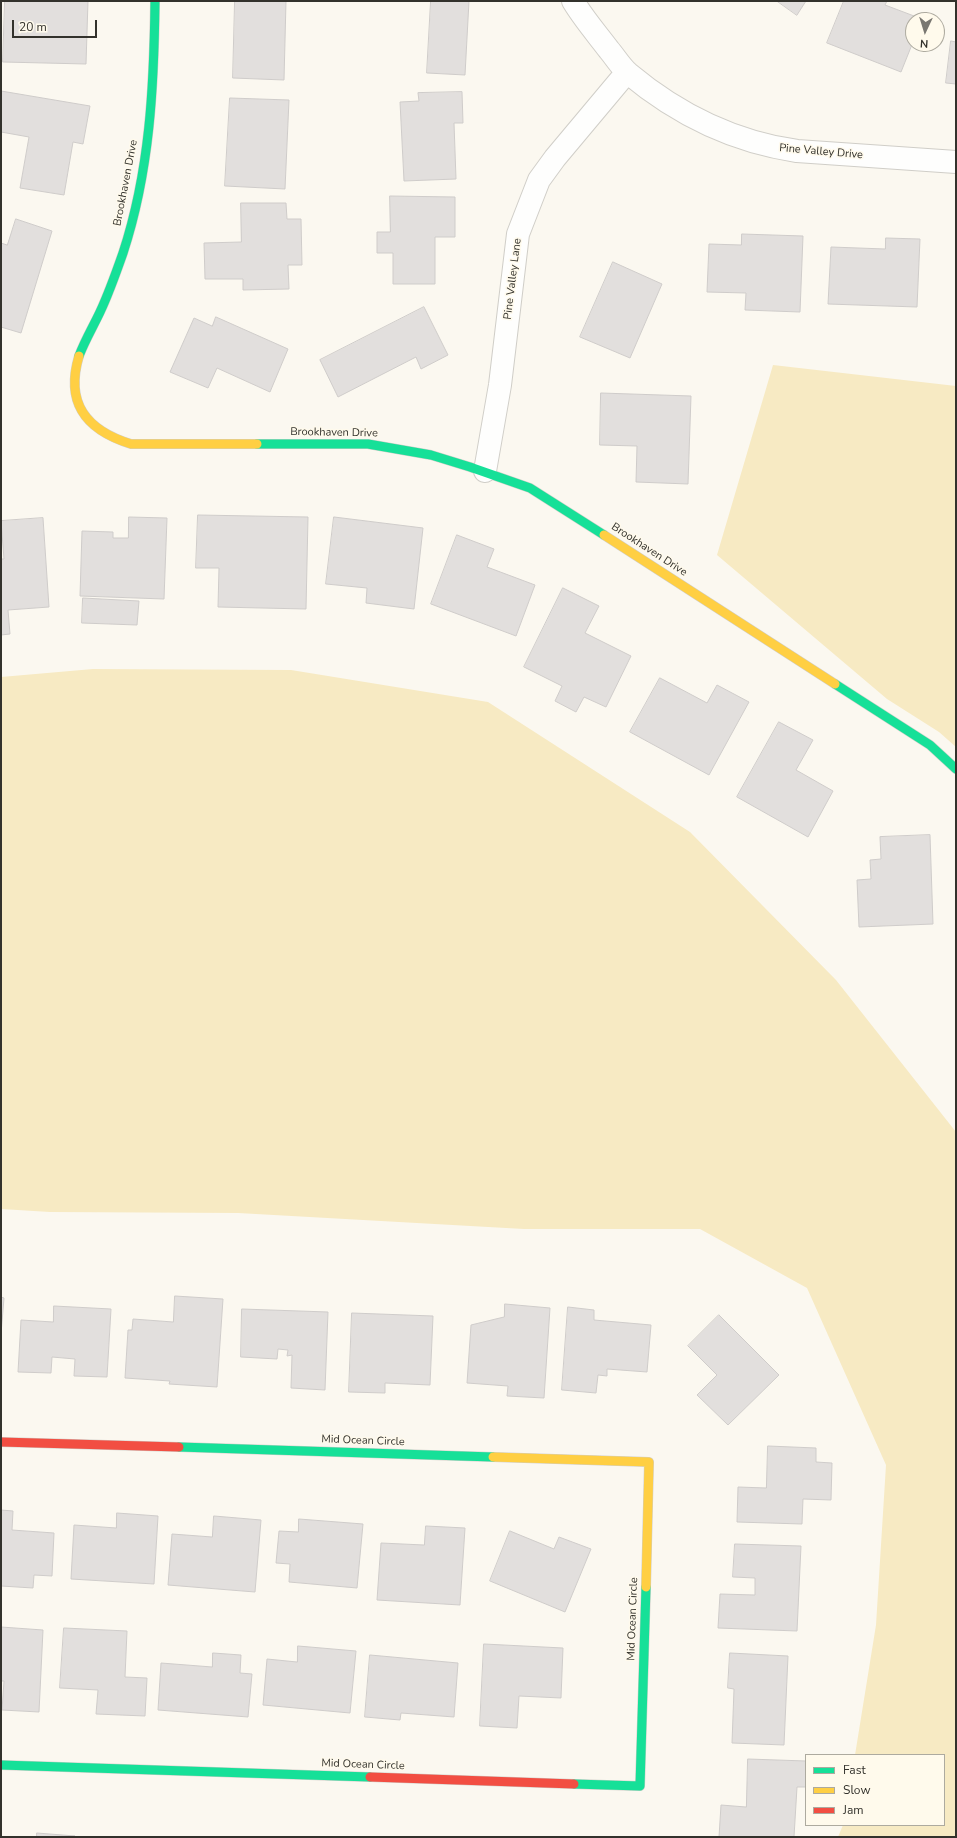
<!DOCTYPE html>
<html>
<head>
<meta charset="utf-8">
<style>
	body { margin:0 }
	#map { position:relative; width:957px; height:1838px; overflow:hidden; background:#fbf8f0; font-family:"Nunito Sans",sans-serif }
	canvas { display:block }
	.frame { position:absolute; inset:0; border:2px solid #33322c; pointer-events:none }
	.legend { position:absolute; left:805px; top:1754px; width:140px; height:72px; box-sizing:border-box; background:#fffaec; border:1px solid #adaa9f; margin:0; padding:5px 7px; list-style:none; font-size:12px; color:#33322c }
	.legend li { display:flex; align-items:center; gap:8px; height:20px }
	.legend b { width:20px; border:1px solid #adaa9f }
	.north { position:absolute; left:905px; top:12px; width:40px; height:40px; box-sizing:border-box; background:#fffaec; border:1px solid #adaa9f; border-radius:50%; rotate:184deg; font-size:11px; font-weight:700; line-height:16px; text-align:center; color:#33322c }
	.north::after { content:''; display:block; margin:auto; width:14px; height:18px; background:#797771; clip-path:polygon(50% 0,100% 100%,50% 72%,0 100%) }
	.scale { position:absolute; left:12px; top:20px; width:85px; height:18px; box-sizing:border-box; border:2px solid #33322c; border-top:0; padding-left:5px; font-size:12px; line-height:14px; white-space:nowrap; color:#33322c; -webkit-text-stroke:3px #fffaec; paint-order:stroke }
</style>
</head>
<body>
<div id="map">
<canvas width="957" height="1838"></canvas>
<div class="frame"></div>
<ul class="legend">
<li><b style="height:5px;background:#16e098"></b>Fast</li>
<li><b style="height:5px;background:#ffcf43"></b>Slow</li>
<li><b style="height:5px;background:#f24e42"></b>Jam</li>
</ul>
<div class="north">N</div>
<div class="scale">20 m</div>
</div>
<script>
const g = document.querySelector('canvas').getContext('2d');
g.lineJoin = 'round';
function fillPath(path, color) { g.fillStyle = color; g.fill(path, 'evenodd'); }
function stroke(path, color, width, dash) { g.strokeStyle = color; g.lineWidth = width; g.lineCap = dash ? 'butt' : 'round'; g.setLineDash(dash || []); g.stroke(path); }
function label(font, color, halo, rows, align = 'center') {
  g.font = font + ' "Nunito Sans",sans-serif'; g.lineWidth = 3; g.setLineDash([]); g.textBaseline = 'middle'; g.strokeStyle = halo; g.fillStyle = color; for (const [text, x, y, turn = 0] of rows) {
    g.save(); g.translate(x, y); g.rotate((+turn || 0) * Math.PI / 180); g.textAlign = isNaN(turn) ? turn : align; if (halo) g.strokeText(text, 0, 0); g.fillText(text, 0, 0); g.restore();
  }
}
const green = new Path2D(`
	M 773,365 L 956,386 L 956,747 L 939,732 L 887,699 L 717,555 Z
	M 93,669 L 291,670 L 488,702 L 690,832 L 836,980 L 956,1132 L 956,1837 L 838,1837 L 843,1825 L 944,1825 L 944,1755 L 855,1755 L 876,1625 L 886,1465 L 807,1288 L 700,1229 L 524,1229 L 238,1213 L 50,1212 L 1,1209 L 1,677 Z`);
const building = new Path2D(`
	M 5,1 L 88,1 L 86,64 L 3,62 Z
	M 235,1 L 286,1 L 284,80 L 233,78 Z
	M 431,1 L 469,1 L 465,75 L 427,73 Z
	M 777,1 L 806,1 L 797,15 Z
	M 844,1 L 887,1 L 885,5 L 922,19 L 913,20 L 913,42 L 901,72 L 827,43 Z
	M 951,41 L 956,42 L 956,84 L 946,83 Z
	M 1,91 L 90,106 L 83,144 L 73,142 L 64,195 L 20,188 L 29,137 L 1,132 Z
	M 462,92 L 463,123 L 454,123 L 456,179 L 404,181 L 400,102 L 419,101 L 418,93 Z
	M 230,98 L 289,100 L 285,189 L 225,186 Z
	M 390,196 L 455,197 L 455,237 L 435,237 L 435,284 L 393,284 L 393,253 L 377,253 L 377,232 L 390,232 Z
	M 241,203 L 286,203 L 287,219 L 301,219 L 302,265 L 288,265 L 289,289 L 243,290 L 243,279 L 205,279 L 204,243 L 241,242 Z
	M 16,219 L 52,231 L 21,333 L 1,327 L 1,243 L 7,245 Z
	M 742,234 L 803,236 L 800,312 L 745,310 L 746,293 L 707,292 L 709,244 L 741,245 Z
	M 886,238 L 920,239 L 917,307 L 828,304 L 831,247 L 885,249 Z
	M 613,262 L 662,284 L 630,358 L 580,337 Z
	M 424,307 L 448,355 L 421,369 L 416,357 L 338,397 L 320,360 Z
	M 216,317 L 288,349 L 270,392 L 217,368 L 208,388 L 170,372 L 194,318 L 212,326 Z
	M 601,393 L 691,396 L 688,484 L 636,482 L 637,446 L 600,445 Z
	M 198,515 L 308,517 L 306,609 L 218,607 L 219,568 L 196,568 Z
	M 129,517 L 167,518 L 164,599 L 80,596 L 82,531 L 113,532 L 113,538 L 128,538 Z
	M 334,517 L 423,528 L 414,609 L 366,603 L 367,588 L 326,584 Z
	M 43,518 L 49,607 L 8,610 L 10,634 L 1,635 L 1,559 L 4,559 L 1,521 Z
	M 457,535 L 494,549 L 487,567 L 535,585 L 516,636 L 431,604 Z
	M 563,588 L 599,606 L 585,633 L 631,656 L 606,707 L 584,697 L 576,712 L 555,701 L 562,686 L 524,667 Z
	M 83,598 L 139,601 L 137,625 L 82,623 Z
	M 660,678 L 707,703 L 717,685 L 749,702 L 709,775 L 630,732 Z
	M 779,722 L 813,740 L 796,770 L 833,791 L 808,837 L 737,797 Z
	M 930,835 L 933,924 L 859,927 L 857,880 L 871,879 L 870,860 L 881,859 L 880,837 Z
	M 175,1296 L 223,1299 L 217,1387 L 169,1384 L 170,1381 L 125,1378 L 128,1330 L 132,1330 L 133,1319 L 173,1322 Z
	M 1,1297 L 4,1298 L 1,1334 Z
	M 505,1304 L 550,1308 L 544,1398 L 507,1396 L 508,1386 L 467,1383 L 471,1325 L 504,1317 Z
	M 54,1306 L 111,1309 L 107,1377 L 74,1376 L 75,1359 L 52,1357 L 51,1373 L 18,1372 L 21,1320 L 53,1322 Z
	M 568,1307 L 594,1310 L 594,1320 L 651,1325 L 647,1372 L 607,1369 L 607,1376 L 598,1375 L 596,1393 L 562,1390 Z
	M 242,1309 L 328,1312 L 325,1390 L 291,1388 L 292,1355 L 287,1356 L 288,1350 L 278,1349 L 277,1359 L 241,1357 Z
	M 352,1313 L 433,1316 L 430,1385 L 385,1383 L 385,1393 L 349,1392 Z
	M 719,1315 L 779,1375 L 728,1425 L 697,1395 L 717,1375 L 688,1346 Z
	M 768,1446 L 816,1448 L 816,1462 L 832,1463 L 831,1500 L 803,1499 L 802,1524 L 737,1522 L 738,1487 L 766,1488 Z
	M 1,1510 L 13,1511 L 12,1530 L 54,1533 L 52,1576 L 34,1575 L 33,1588 L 1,1586 Z
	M 117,1513 L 158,1516 L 154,1584 L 71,1579 L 74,1525 L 116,1528 Z
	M 214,1516 L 261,1520 L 255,1592 L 168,1585 L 172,1534 L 212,1537 Z
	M 299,1519 L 363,1524 L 357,1588 L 289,1582 L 290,1564 L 276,1563 L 279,1531 L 298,1532 Z
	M 426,1526 L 465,1528 L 460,1605 L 377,1600 L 381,1543 L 424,1545 Z
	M 510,1531 L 554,1549 L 559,1537 L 591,1549 L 565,1612 L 490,1581 Z
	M 735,1544 L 801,1546 L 797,1631 L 718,1628 L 720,1594 L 755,1595 L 755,1578 L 733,1577 Z
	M 1,1627 L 43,1630 L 39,1712 L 2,1710 L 4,1681 L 1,1681 Z
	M 64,1628 L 127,1631 L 125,1677 L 147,1678 L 145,1716 L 96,1714 L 98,1690 L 60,1688 Z
	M 484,1644 L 563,1648 L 561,1698 L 519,1696 L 517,1728 L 480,1726 Z
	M 298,1646 L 356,1651 L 350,1713 L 263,1705 L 267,1659 L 297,1662 Z
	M 213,1653 L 241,1655 L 240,1673 L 252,1674 L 248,1717 L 158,1710 L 161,1663 L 212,1667 Z
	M 730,1653 L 788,1656 L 784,1745 L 732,1743 L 734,1689 L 728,1688 Z
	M 370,1655 L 458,1663 L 454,1717 L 401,1713 L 400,1720 L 365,1717 Z
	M 748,1759 L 806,1761 L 806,1787 L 797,1787 L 794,1837 L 719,1837 L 721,1805 L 746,1807 Z
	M 37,1833 L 75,1836 L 37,1837 Z`);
const street = new Path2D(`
	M 573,1 C 583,18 597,34 609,50 C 615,57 621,67 628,73 C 677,114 735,142 797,151 L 956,162
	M 485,471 L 500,385 L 518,234 L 539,180 L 555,158 L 627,72`);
const fast = new Path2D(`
	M 79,356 C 85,340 93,327 100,312 C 109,293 116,273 123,253 C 150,171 154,86 155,1
	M 257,444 L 368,444 L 431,455 L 470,467 L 530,488 L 604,535
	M 835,684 L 930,745 L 956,769
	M 179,1447 L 493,1457
	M 1,1765 L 370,1777
	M 574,1784 L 640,1786 L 646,1587`);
const slow = new Path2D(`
	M 79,356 C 65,403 86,430 131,444 L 257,444
	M 604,535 L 835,684
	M 493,1457 L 649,1462 L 646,1587`);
const jam = new Path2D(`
	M 1,1442 L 179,1447
	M 370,1777 L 574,1784`);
const streetNames = [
	["Pine Valley Drive",821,152,5],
	["Brookhaven Drive",126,183,-79],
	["Pine Valley Lane",513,279,-83],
	["Brookhaven Drive",334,433,1],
	["Brookhaven Drive",649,550,33],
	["Mid Ocean Circle",363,1441,2],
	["Mid Ocean Circle",633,1619,-88],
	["Mid Ocean Circle",363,1765,2]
];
fillPath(green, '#f7eac3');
fillPath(building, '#e2dfdd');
stroke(building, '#cfccca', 1);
stroke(street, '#d0cec8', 24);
stroke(fast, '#d0cec8', 10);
stroke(slow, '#d0cec8', 10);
stroke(jam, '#d0cec8', 10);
stroke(street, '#fefefd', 22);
stroke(fast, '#16e098', 9);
stroke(slow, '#ffcf43', 9);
stroke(jam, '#f24e42', 9);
label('11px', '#33322c', '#fffaec', streetNames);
</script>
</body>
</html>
